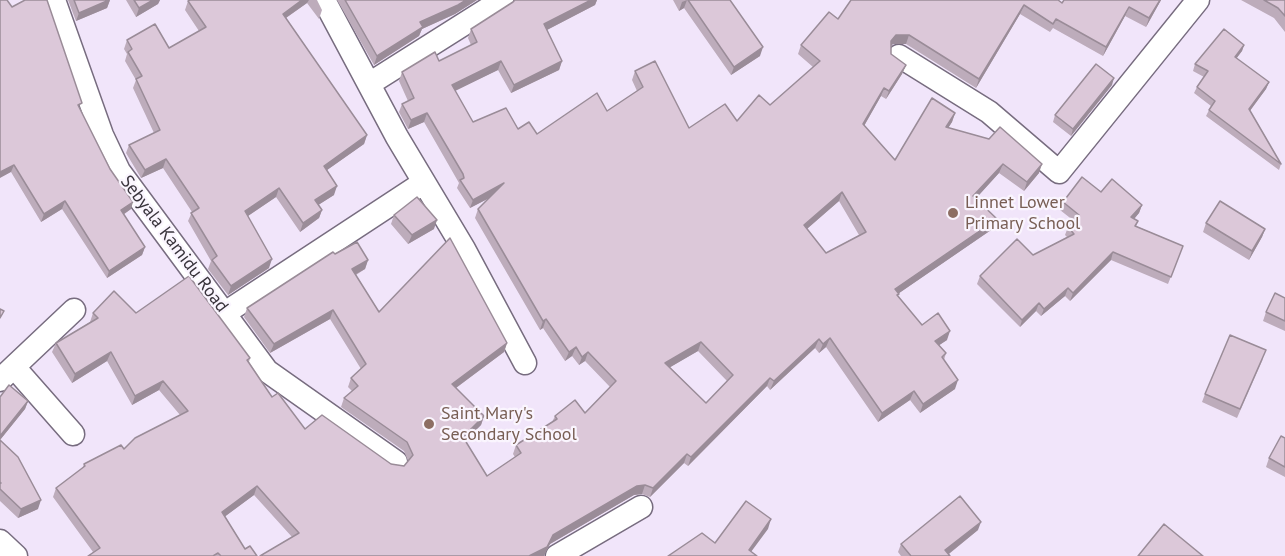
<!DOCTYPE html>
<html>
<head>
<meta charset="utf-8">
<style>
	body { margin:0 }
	canvas { display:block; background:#f1e5fa }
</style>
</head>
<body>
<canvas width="1285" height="556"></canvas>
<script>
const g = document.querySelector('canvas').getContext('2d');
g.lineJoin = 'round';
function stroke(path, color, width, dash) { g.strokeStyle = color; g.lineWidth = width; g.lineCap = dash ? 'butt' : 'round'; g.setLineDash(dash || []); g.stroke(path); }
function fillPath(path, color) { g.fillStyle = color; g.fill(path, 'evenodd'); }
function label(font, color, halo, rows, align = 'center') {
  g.font = font + ' "PT Sans",sans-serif'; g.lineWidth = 4.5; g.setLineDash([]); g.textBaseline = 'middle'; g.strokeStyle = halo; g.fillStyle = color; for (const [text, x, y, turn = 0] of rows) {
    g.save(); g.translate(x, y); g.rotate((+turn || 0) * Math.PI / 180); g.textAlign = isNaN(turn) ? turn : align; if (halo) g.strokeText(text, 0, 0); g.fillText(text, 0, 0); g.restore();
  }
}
const minor = new Path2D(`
	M 54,0 L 102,135 L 119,171 L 267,371 L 396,462
	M 324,0 L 397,137 L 464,249 L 525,363
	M 899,56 L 989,112 L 1059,172 L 1198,0
	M 369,84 L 502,0
	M 225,313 L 423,183
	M 14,367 L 73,434
	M 0,380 L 74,310
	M 0,541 L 16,556
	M 557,556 L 641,507`);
const wall = new Path2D(`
	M 68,0 L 110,0 L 107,8 L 76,21 Z
	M 126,0 L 160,0 L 158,4 L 136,17 Z
	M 190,0 L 317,0 L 322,10 L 319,19 L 307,3 L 286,18 L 367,135 L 364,144 L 327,170 L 334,195 L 318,205 L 322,210 L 319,218 L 300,232 L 276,197 L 248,216 L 269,268 L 228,295 L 208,269 L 211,261 L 188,221 L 192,212 L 163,168 L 141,178 L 126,153 L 129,145 L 154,133 L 133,88 L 136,80 L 125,61 L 127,54 L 124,49 L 127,40 L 169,48 L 199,31 L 185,10 L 188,1 Z
	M 337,0 L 477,0 L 455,14 L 422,29 L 419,36 L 374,65 Z
	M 514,0 L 597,0 L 595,5 L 547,30 L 562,61 L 559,70 L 511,93 L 498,70 L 455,90 L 473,122 L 518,129 L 537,134 L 607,111 L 637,91 L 632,80 L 635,71 L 689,128 L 737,121 L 770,105 L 813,67 L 798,54 L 801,45 L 838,19 L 1062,3 L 1064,0 L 1161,0 L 1146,27 L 1125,16 L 1103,56 L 1053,28 L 1050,32 L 1020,14 L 976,88 L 906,44 L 893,44 L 891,46 L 891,54 L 906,65 L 902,74 L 886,99 L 881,96 L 864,126 L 895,160 L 955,113 L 952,122 L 948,128 L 1039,173 L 1024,191 L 999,173 L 976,198 L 997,219 L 994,228 L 899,293 L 898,296 L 922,325 L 947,340 L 939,345 L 946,353 L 944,360 L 955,389 L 920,413 L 910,400 L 878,422 L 826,347 L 819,353 L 815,348 L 770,390 L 767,386 L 688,466 L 684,463 L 650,497 L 642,494 L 634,495 L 550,544 L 543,556 L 260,556 L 292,537 L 254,495 L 225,516 L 245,549 L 257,556 L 88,556 L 93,552 L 53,497 L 56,488 L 82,469 L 84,464 L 124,449 L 180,415 L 159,390 L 132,405 L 107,361 L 72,383 L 52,352 L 56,343 L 90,322 L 93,313 L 136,313 L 250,358 L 249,362 L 272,397 L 305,429 L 391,464 L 404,466 L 408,461 L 404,451 L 341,407 L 344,398 L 352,391 L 348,387 L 351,378 L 361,369 L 330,319 L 270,353 L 244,317 L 247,308 L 335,254 L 368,260 L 365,269 L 356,275 L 379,312 L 507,343 L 504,352 L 456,388 L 484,416 L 481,425 L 465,441 L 487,476 L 515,457 L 513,454 L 516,445 L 552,422 L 555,416 L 585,413 L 610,387 L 585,361 L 579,365 L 572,356 L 565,361 L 543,328 L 540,330 L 475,218 L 478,209 L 489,198 L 470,208 L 457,188 L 459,183 L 424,122 L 408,129 L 399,112 L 402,104 L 408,101 L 399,81 L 402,72 L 439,61 L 471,45 L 468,38 L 471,29 L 513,2 ZM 839,201 L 859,235 L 826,253 L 807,229 ZM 698,351 L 727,381 L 706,403 L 670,367 Z
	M 673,0 L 730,0 L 760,56 L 731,75 L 684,8 L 679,11 Z
	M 1241,0 L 1285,0 L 1285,32 L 1274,18 Z
	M 12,7 L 80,109 L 131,209 L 123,215 L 145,247 L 142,255 L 107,278 L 62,209 L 41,222 L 11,172 Z
	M 1244,45 L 1242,51 L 1236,59 L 1269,82 L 1266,89 L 1250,110 L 1281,164 L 1279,170 L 1206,116 L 1211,106 L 1194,93 L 1197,87 L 1204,77 L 1193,71 L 1195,64 Z
	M 1112,85 L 1071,136 L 1053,122 L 1055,115 Z
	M 1101,192 L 1142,205 L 1139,213 L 1134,219 L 1138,221 L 1136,226 L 1183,246 L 1168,284 L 1111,260 L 1070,301 L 1065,296 L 1041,316 L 1036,311 L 1020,327 L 977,284 L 980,276 L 1033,255 L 1067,237 L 1065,235 L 1068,227 L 1074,221 L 1060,210 L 1063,202 Z
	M 394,215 L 434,229 L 408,244 L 391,224 Z
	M 1206,223 L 1265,229 L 1262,237 L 1249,260 L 1203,232 Z
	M 1285,298 L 1285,331 L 1263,321 L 1266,312 Z
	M 1263,359 L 1237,418 L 1202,402 L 1205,394 Z
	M 0,397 L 28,401 L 25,409 L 0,440 L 38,509 L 18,518 L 0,501 Z
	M 1285,438 L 1285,477 L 1266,467 L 1269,458 Z
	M 978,530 L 949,554 L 950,556 L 901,556 L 898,552 L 901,544 Z`);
const shadedWall = new Path2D(`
	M 110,0 L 107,8 L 76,21 L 79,13 Z
	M 153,0 L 160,0 L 158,4 L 136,17 L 139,8 Z
	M 302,0 L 309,0 L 307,3 L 280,22 L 283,14 Z
	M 466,0 L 477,0 L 455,14 L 422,29 L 419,36 L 374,65 L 377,56 L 420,22 Z
	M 591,0 L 597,0 L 595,5 L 541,33 L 544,24 Z
	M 687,0 L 684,8 L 679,11 L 682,2 Z
	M 1160,0 L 1161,0 L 1146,27 L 1149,18 Z
	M 1024,5 L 1020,14 L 976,88 L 979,79 Z
	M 1129,7 L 1125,16 L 1103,56 L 1106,47 Z
	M 896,35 L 909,35 L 906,44 L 893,44 L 887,49 L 891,41 Z
	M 1244,45 L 1242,51 L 1232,64 L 1235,57 Z
	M 763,47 L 760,56 L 731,75 L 734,67 Z
	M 501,61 L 498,70 L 449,94 L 452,85 Z
	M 562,61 L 559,70 L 511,93 L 514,85 Z
	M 906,65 L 902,74 L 886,99 L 889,91 Z
	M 1114,78 L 1112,85 L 1071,136 L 1073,129 Z
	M 1269,82 L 1266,89 L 1247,115 L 1249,109 Z
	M 884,88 L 881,96 L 860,133 L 863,124 Z
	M 427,113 L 424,122 L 408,129 L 411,120 Z
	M 955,113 L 952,122 L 943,136 L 946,127 Z
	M 367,135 L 364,144 L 320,175 L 324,166 Z
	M 166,159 L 163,168 L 141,178 L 145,170 Z
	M 1003,164 L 999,173 L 970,205 L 973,196 Z
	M 1042,164 L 1039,173 L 1024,191 L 1027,182 Z
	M 14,165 L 11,172 L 0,178 L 0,172 Z
	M 504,183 L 501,192 L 470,208 L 473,200 Z
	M 337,186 L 334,195 L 312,209 L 315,200 Z
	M 279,188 L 276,197 L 242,220 L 245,211 Z
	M 842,192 L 839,201 L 801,234 L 804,225 Z
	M 65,201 L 62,209 L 41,222 L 44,214 Z
	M 133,202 L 131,209 L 118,218 L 121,210 Z
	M 1142,205 L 1139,213 L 1129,225 L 1131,217 Z
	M 322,210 L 319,218 L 300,232 L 303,223 Z
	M 997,219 L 994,228 L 892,298 L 895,289 Z
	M 437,220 L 434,229 L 408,244 L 412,235 Z
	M 1265,229 L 1262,237 L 1249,260 L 1252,251 Z
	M 145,247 L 142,255 L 107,278 L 109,271 Z
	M 1113,252 L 1111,260 L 1070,301 L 1073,293 Z
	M 272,259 L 269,268 L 228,295 L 231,286 Z
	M 368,260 L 365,269 L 349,278 L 352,269 Z
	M 1068,288 L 1065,296 L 1041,316 L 1044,309 Z
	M 1039,303 L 1036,311 L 1020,327 L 1022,320 Z
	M 333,310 L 330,319 L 270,353 L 274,344 Z
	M 546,319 L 543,328 L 540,330 L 543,321 Z
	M 950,331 L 947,340 L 932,350 L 935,341 Z
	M 830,338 L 826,347 L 819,353 L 823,344 Z
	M 819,339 L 815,348 L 770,390 L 774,381 Z
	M 701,342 L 698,351 L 662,372 L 665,363 Z
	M 507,343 L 504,352 L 449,393 L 452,384 Z
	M 576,347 L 572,356 L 565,361 L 569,352 Z
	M 111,352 L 107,361 L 72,383 L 75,374 Z
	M 588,352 L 585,361 L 579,365 L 582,357 Z
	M 770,378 L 767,386 L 688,466 L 691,457 Z
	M 958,380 L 955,389 L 920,413 L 923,404 Z
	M 163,381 L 159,390 L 132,405 L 135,396 Z
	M 914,391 L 910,400 L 878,422 L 882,413 Z
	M 28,401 L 25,409 L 0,440 L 0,436 Z
	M 484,416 L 481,425 L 460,446 L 463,437 Z
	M 687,454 L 684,463 L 650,497 L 653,488 Z
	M 645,485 L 642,494 L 634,495 L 550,544 L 544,556 L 529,556 L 553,535 L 637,486 Z
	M 257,486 L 254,495 L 219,521 L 222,512 Z
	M 41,500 L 38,509 L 18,518 L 21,509 Z
	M 771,519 L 768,529 L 748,556 L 749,550 Z
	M 981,522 L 978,530 L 946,556 L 945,550 Z`);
const building = new Path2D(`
	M 0,0 L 7,0 L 12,7 L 25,0 L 47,0 L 82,103 L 78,105 L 110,169 L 133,202 L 121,210 L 145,247 L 109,271 L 65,201 L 44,214 L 14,165 L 0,172 Z
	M 74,0 L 109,0 L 79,13 Z
	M 134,0 L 153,0 L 139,8 Z
	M 190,0 L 302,0 L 283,14 L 367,135 L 324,166 L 337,186 L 315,200 L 322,210 L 303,223 L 279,188 L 245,211 L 272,259 L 231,286 L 212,260 L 217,256 L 191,213 L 199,208 L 166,159 L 145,170 L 129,145 L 160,130 L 136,79 L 142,76 L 128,52 L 132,49 L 127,40 L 155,24 L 169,48 L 206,27 L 188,1 Z
	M 345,0 L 466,0 L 458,5 L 420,22 L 423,27 L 377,56 Z
	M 515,0 L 591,0 L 544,24 L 562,61 L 514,85 L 501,61 L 452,85 L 473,122 L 506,108 L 518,129 L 529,122 L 537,134 L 597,93 L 607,111 L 643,87 L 635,71 L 655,61 L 689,128 L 725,104 L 737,121 L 759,95 L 770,105 L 820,61 L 801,45 L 829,12 L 838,19 L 851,0 L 1058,0 L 1062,3 L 1064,0 L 1160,0 L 1149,18 L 1129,7 L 1106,47 L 1056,19 L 1053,24 L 1024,5 L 979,79 L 909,35 L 896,35 L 891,41 L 891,54 L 906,65 L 889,91 L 884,88 L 863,124 L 895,160 L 932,98 L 955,113 L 946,127 L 989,139 L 1000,127 L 1042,164 L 1027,182 L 1003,164 L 973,196 L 997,219 L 895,289 L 899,294 L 897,295 L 922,325 L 938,313 L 950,331 L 935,341 L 946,353 L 942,357 L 958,380 L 923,404 L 914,391 L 882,413 L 830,338 L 823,344 L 819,339 L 774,381 L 770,378 L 691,457 L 687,454 L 653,488 L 645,485 L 637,486 L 553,535 L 547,547 L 529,556 L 260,556 L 299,533 L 257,486 L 222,512 L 245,549 L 250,546 L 257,556 L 221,556 L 218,553 L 213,556 L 88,556 L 100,548 L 56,488 L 85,466 L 84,464 L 121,445 L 124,449 L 135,438 L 188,411 L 163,381 L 135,396 L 111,352 L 75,374 L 56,343 L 98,318 L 93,313 L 114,291 L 136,313 L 189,276 L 250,358 L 247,360 L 272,397 L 278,393 L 305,429 L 322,415 L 391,464 L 404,466 L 413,455 L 407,442 L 344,398 L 358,386 L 351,378 L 366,364 L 333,310 L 274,344 L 247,308 L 333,252 L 335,254 L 357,242 L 368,260 L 352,269 L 379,312 L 450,238 L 507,343 L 452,384 L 484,416 L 463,437 L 487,476 L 521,453 L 516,445 L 557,419 L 555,416 L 575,400 L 585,413 L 616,381 L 588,352 L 582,357 L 576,347 L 569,352 L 546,319 L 543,321 L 478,209 L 504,183 L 473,200 L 460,180 L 464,178 L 463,174 L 427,113 L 411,120 L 402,104 L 414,98 L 402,72 L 435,52 L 439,61 L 477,42 L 471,29 L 513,2 ZM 842,192 L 866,232 L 826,253 L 804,225 ZM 701,342 L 733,375 L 706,403 L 665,363 Z
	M 688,0 L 730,0 L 763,47 L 734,67 Z
	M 1264,0 L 1285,0 L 1285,16 L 1278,8 Z
	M 1224,29 L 1244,45 L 1235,57 L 1269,82 L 1249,109 L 1281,164 L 1209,110 L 1215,101 L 1197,87 L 1208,71 L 1195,64 Z
	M 1096,64 L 1114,78 L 1073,129 L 1055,115 Z
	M 1082,177 L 1101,192 L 1112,179 L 1142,205 L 1131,217 L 1138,221 L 1135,226 L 1183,246 L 1171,277 L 1113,252 L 1073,293 L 1068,288 L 1044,309 L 1039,303 L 1022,320 L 980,276 L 1017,239 L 1033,255 L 1074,234 L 1068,227 L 1079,215 L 1063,202 Z
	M 417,197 L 437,220 L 412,235 L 394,215 Z
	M 1220,201 L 1265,229 L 1252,251 L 1206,223 Z
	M 1275,293 L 1285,298 L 1285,321 L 1266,312 Z
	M 0,309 L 4,311 L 0,318 Z
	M 1230,335 L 1266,350 L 1240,409 L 1205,394 Z
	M 9,385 L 28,401 L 0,436 L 0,397 Z
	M 1281,436 L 1285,438 L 1285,467 L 1269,458 Z
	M 0,440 L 18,457 L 41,500 L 21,509 L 0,489 L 0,484 L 1,483 L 0,482 Z
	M 960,496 L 981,522 L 945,550 L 950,556 L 911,556 L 901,544 Z
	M 746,501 L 771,519 L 749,550 L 757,556 L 668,556 L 702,533 L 715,543 Z
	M 1164,524 L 1203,556 L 1138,556 Z`);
const markers = [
	[953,213,6,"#8d6e63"],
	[429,424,6,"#8d6e63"]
];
const educationNames = [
	["Linnet Lower",965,203],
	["Primary School",965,224],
	["Saint Mary's",441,414],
	["Secondary School",441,435]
];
const streetNames = [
	["Sebyala Kamidu Road",174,244,53]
];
stroke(minor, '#776c7f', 25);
stroke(minor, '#fff', 22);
fillPath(wall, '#bdacbb');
fillPath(shadedWall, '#9a8c98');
fillPath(building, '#dcc8d9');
stroke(building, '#9a8c98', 1.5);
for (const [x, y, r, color] of markers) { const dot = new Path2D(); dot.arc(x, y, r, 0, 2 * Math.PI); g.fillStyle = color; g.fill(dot); stroke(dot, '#faf5fe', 2); }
label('18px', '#785e54', '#faf5fe', educationNames, 'left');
label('18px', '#39343c', '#faf5fe', streetNames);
</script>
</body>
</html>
